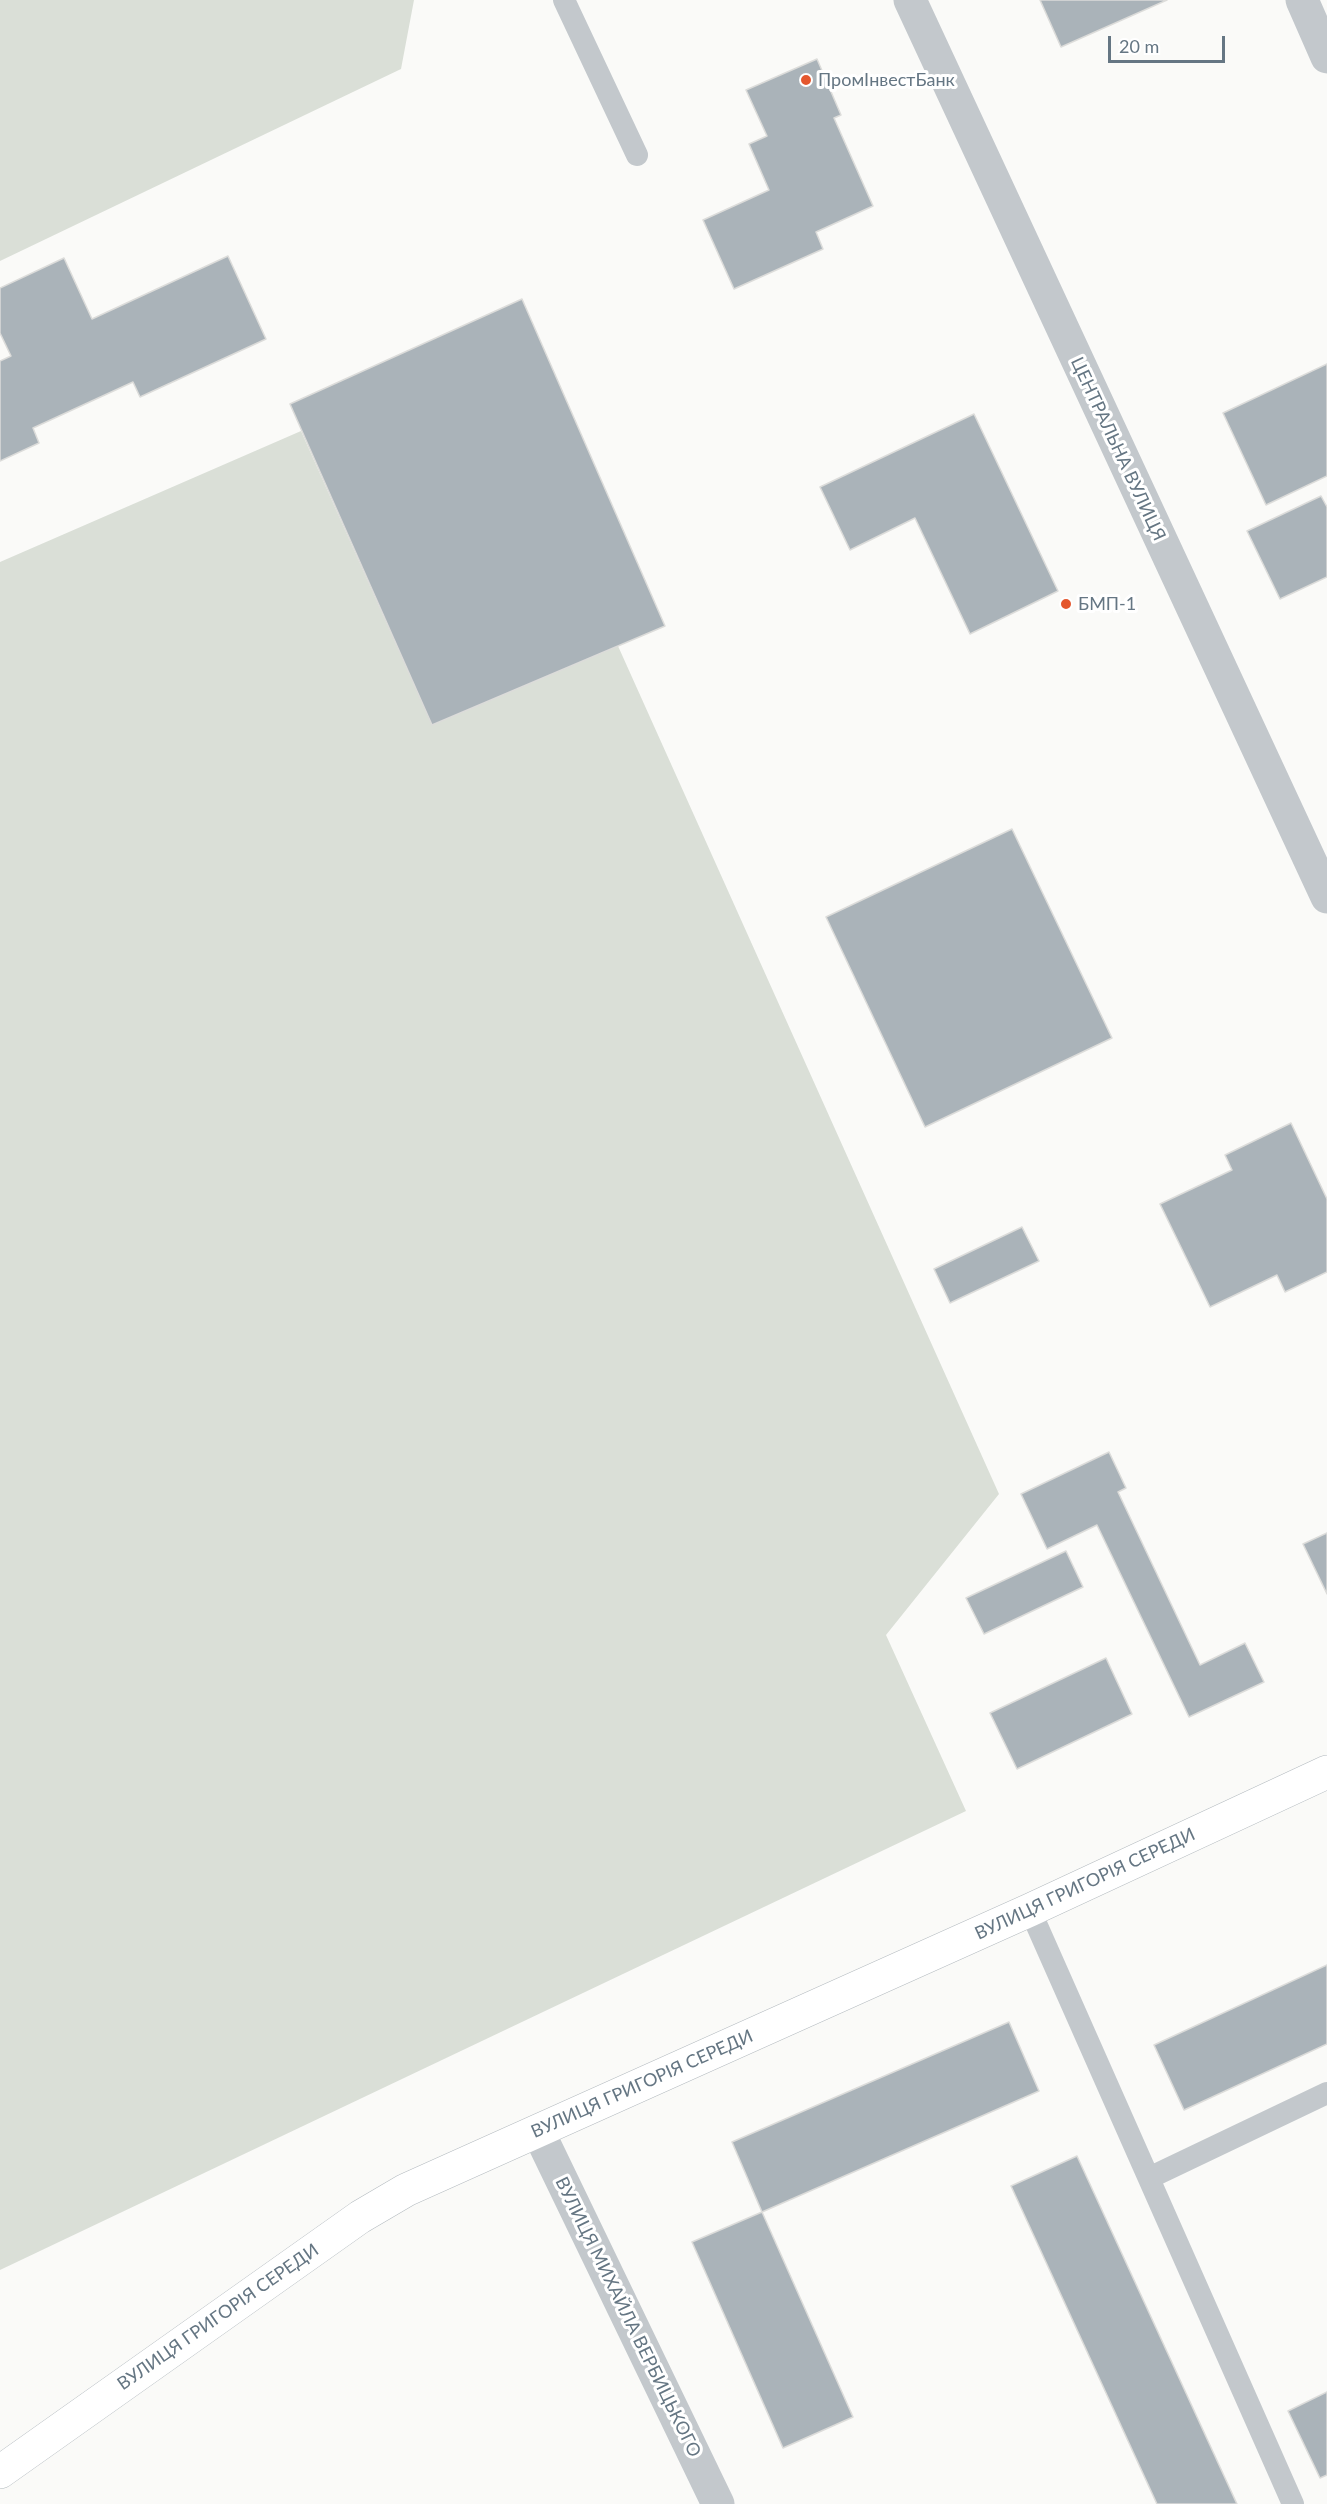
<!DOCTYPE html>
<html>
<head>
<meta charset="utf-8">
<style>
	body { margin:0 }
	#map { position:relative; width:1327px; height:2504px; overflow:hidden; background:#fafaf8; font-family:Lato,sans-serif }
	canvas { display:block }
	.scale { position:absolute; left:1108px; top:36px; width:117px; height:27px; box-sizing:border-box; border:3px solid #657683; border-top:0; padding-left:8px; font-size:18px; line-height:21px; white-space:nowrap; color:#657683; -webkit-text-stroke:4px #fff; paint-order:stroke }
</style>
</head>
<body>
<div id="map">
<canvas width="1327" height="2504"></canvas>
<div class="scale">20 m</div>
</div>
<script>
const g = document.querySelector('canvas').getContext('2d');
g.lineJoin = 'round';
function fillPath(path, color) { g.fillStyle = color; g.fill(path, 'evenodd'); }
function stroke(path, color, width, dash) { g.strokeStyle = color; g.lineWidth = width; g.lineCap = dash ? 'butt' : 'round'; g.setLineDash(dash || []); g.stroke(path); }
function label(font, color, halo, rows, align = 'center') {
  g.font = font + ' Lato,sans-serif'; g.lineWidth = 6; g.setLineDash([]); g.textBaseline = 'middle'; g.strokeStyle = halo; g.fillStyle = color; for (const [text, x, y, turn = 0] of rows) {
    g.save(); g.translate(x, y); g.rotate((+turn || 0) * Math.PI / 180); g.textAlign = isNaN(turn) ? turn : align; if (halo) g.strokeText(text, 0, 0); g.fillText(text, 0, 0); g.restore();
  }
}
const green = new Path2D(`
	M 0,0 L 414,0 L 401,69 L 0,261 Z
	M 301,431 L 432,725 L 618,646 L 999,1494 L 886,1635 L 966,1811 L 0,2270 L 0,562 Z`);
const building = new Path2D(`
	M 1040,0 L 1167,0 L 1061,47 Z
	M 817,59 L 841,115 L 834,118 L 873,206 L 816,232 L 823,249 L 734,289 L 703,220 L 769,190 L 749,144 L 767,136 L 746,90 Z
	M 228,256 L 266,339 L 140,397 L 133,382 L 33,428 L 39,443 L 0,461 L 0,361 L 11,356 L 0,333 L 0,288 L 64,258 L 92,319 Z
	M 522,299 L 665,626 L 432,725 L 290,404 Z
	M 1327,364 L 1327,476 L 1266,505 L 1223,413 Z
	M 974,414 L 1058,591 L 970,634 L 915,518 L 850,550 L 820,487 Z
	M 1321,496 L 1327,507 L 1327,577 L 1280,599 L 1247,531 Z
	M 1012,829 L 1112,1038 L 925,1127 L 826,917 Z
	M 1291,1123 L 1327,1199 L 1327,1272 L 1285,1292 L 1277,1275 L 1210,1307 L 1160,1204 L 1232,1170 L 1225,1155 Z
	M 1022,1227 L 1039,1261 L 950,1303 L 934,1269 Z
	M 1109,1452 L 1126,1488 L 1118,1492 L 1200,1665 L 1245,1643 L 1264,1682 L 1189,1717 L 1097,1525 L 1047,1549 L 1021,1494 Z
	M 1327,1533 L 1327,1594 L 1303,1544 Z
	M 1066,1551 L 1083,1587 L 984,1634 L 966,1598 Z
	M 1106,1658 L 1132,1714 L 1017,1769 L 990,1713 Z
	M 1327,1965 L 1327,2044 L 1184,2110 L 1154,2045 Z
	M 1009,2022 L 1039,2091 L 762,2212 L 732,2142 Z
	M 1077,2156 L 1237,2504 L 1157,2504 L 1011,2186 Z
	M 762,2212 L 853,2417 L 783,2448 L 692,2242 Z
	M 1327,2392 L 1327,2475 L 1320,2478 L 1288,2411 Z`);
const lane = new Path2D(`
	M 564,0 L 637,155
	M 1030,1910 L 1293,2504
	M 1149,2178 L 1327,2093`);
const street = new Path2D(`
	M 910,0 L 1327,897
	M 1302,0 L 1327,57
	M 538,2131 L 718,2504`);
const secondary = new Path2D(`
	M 0,2472 L 360,2217 L 406,2190 L 1030,1910 L 1327,1772`);
const markers = [
	[806,80,6,"#e4572e"],
	[1066,604,6,"#e4572e"]
];
const poiNames = [
	["ПромIнвестБанк",818,80],
	["БМП-1",1078,604]
];
const streetNames = [
	["ЦЕНТРАЛЬНА ВУЛИЦЯ",1118,449,65],
	["ВУЛИЦЯ ГРИГОРІЯ СЕРЕДИ",1085,1884,-25],
	["ВУЛИЦЯ ГРИГОРІЯ СЕРЕДИ",642,2084,-24],
	["ВУЛИЦЯ ГРИГОРІЯ СЕРЕДИ",218,2317,-35],
	["ВУЛИЦЯ МИХАЙЛА ВЕРБИЦЬКОГО",628,2317,64]
];
fillPath(green, '#dadfd7');
fillPath(building, '#aab3b9');
stroke(building, '#dcdcda', 1.5);
stroke(secondary, '#b3babf', 34);
stroke(lane, '#c3c8cc', 22);
stroke(street, '#c3c8cc', 33);
stroke(secondary, '#fff', 33);
for (const [x, y, r, color] of markers) { const dot = new Path2D(); dot.arc(x, y, r, 0, 2 * Math.PI); g.fillStyle = color; g.fill(dot); stroke(dot, '#fff', 2); }
label('18px', '#657683', '#fff', poiNames, 'left');
label('18px', '#657683', '#fff', streetNames);
</script>
</body>
</html>
